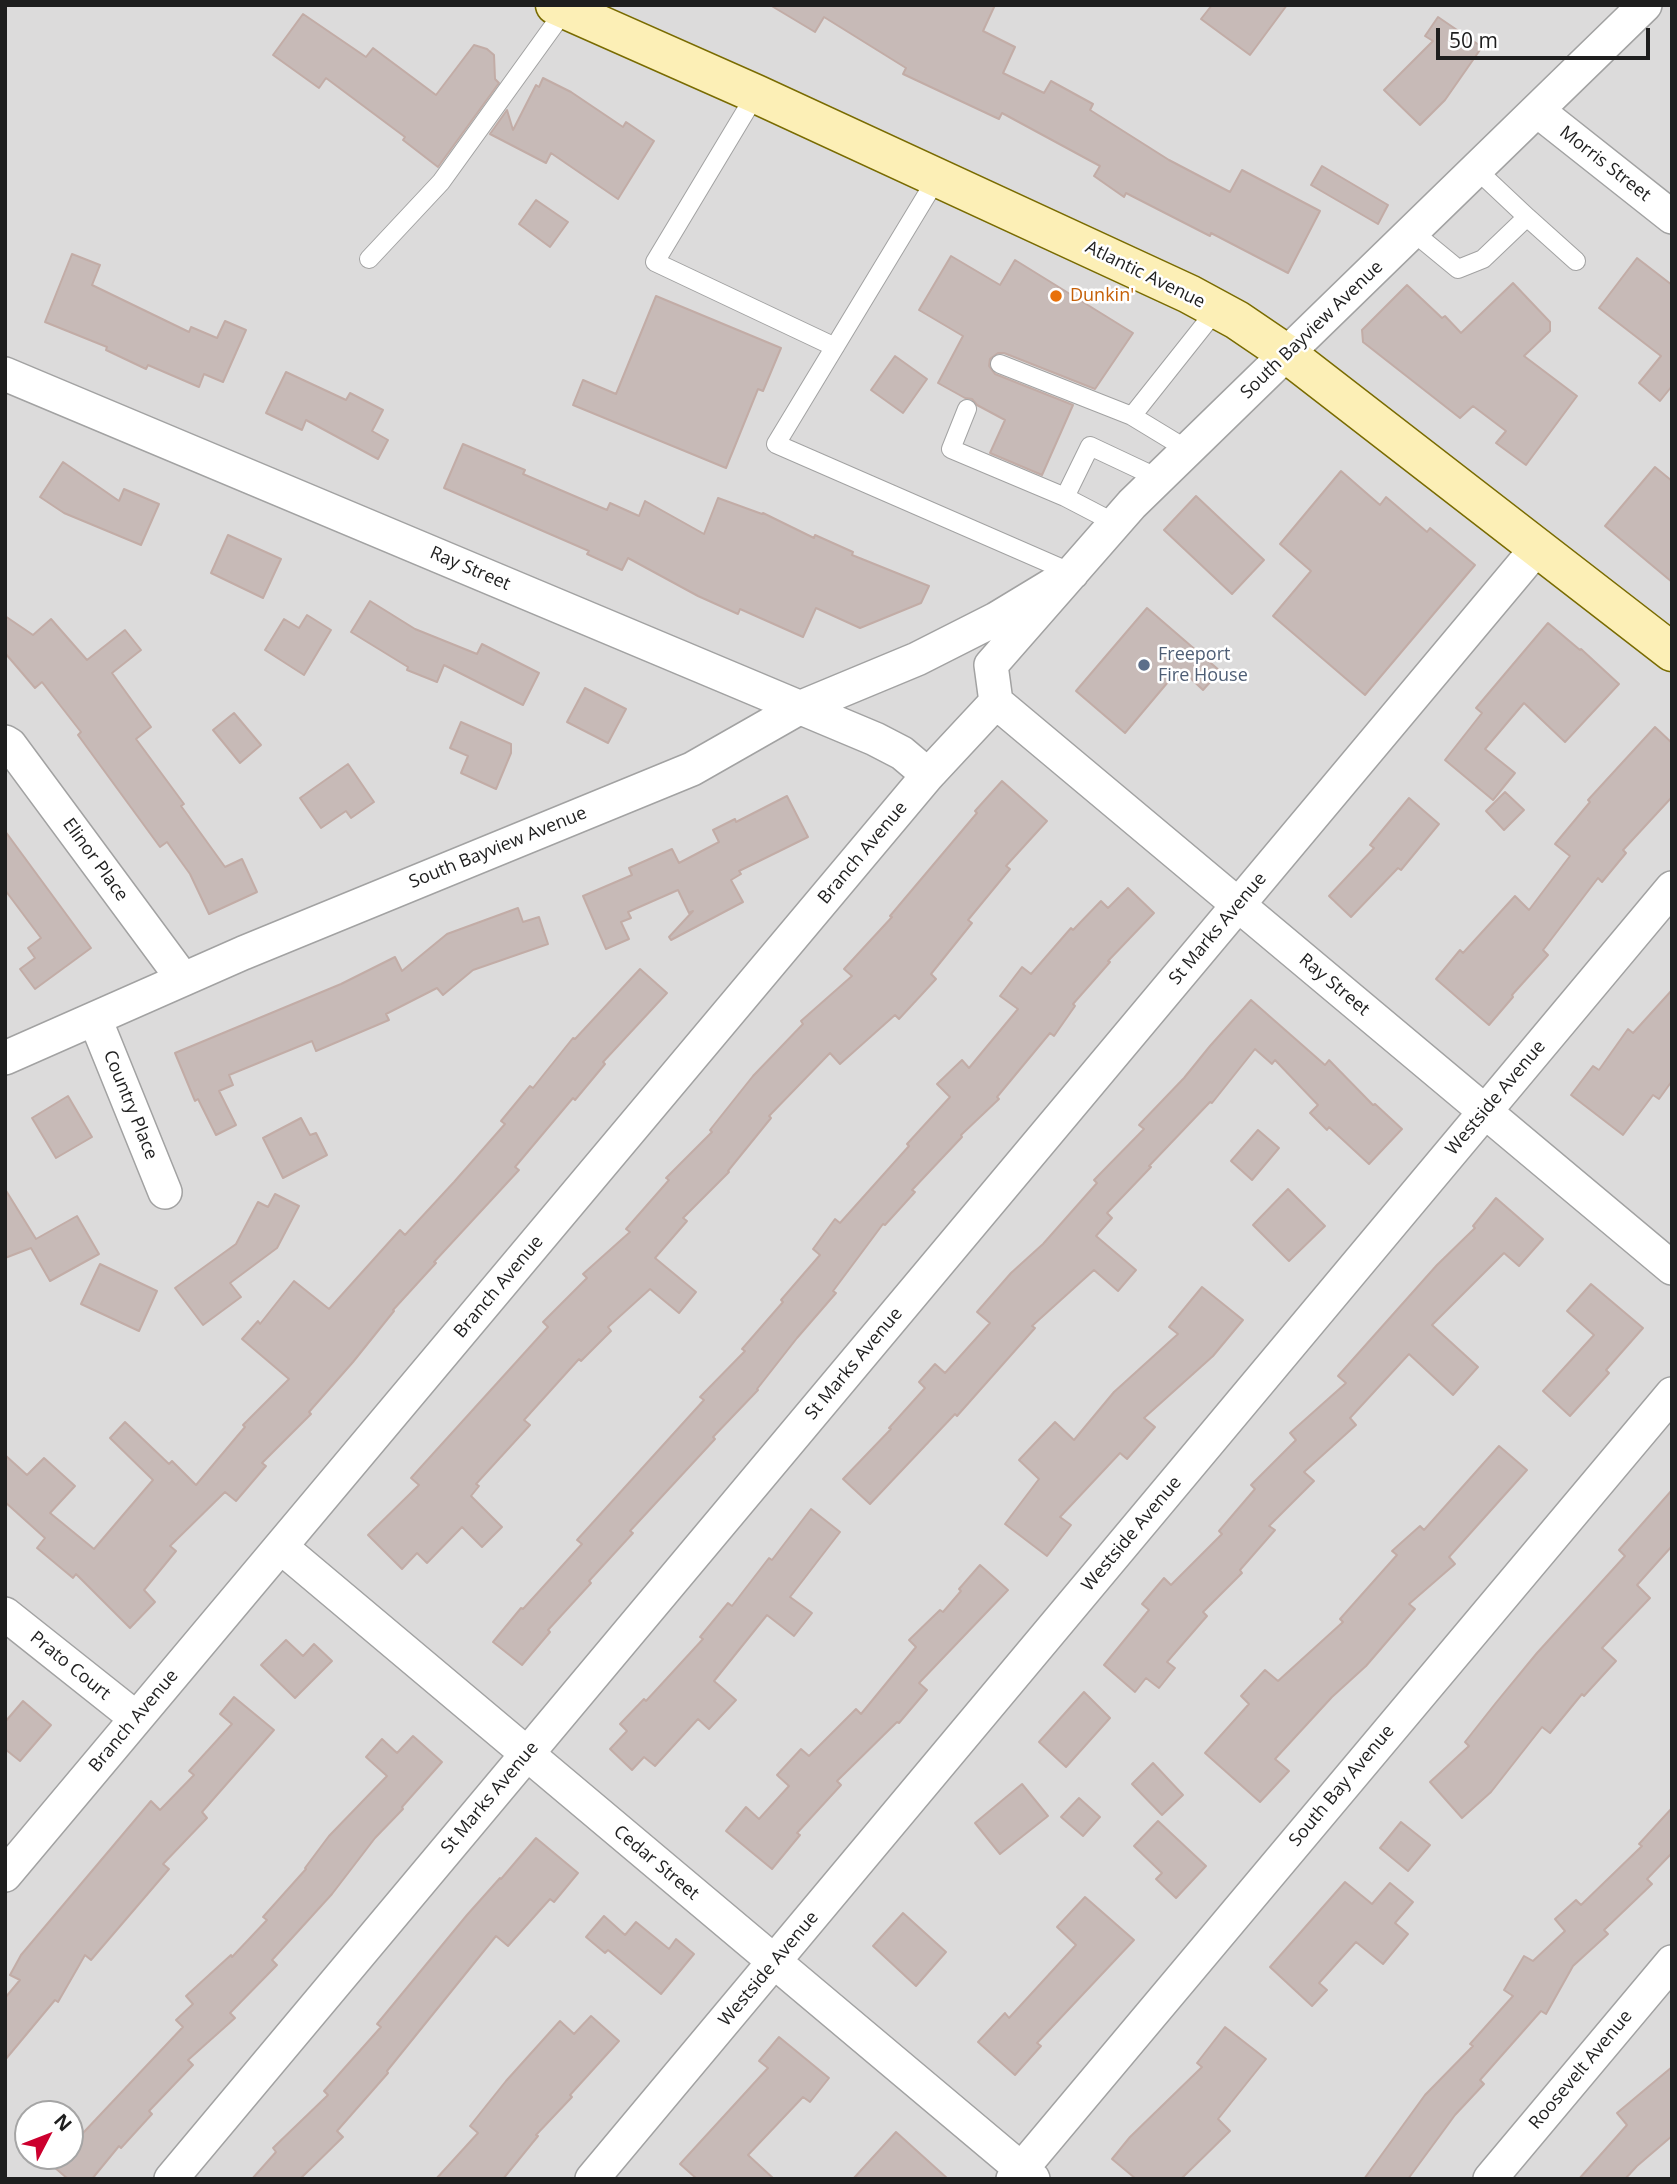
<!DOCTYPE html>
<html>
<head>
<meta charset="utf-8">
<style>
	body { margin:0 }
	#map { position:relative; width:1677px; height:2184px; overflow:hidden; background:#f0e9e4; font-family:"Open Sans",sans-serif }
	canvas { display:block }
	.frame { position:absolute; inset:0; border:7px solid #1e1e1e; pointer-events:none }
	.north { position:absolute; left:14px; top:2100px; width:70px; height:70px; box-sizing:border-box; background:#fff; border:2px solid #a5a5a5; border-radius:50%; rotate:48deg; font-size:19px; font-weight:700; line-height:28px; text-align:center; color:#1e1e1e }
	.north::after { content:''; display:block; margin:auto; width:24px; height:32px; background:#cc002e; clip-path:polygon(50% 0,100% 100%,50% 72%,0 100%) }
	.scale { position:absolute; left:1436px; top:28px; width:214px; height:32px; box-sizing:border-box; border:4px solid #1e1e1e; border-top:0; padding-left:9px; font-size:21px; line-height:24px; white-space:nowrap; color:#1e1e1e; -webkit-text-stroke:5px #fff; paint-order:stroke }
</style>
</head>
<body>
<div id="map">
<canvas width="1677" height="2184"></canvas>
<div class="frame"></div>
<div class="north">N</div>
<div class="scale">50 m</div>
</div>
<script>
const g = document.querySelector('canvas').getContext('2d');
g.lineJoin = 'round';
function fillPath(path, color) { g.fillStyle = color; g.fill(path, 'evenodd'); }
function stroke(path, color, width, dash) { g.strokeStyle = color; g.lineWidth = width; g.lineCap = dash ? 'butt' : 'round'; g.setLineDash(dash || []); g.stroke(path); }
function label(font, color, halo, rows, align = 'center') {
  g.font = font + ' "Open Sans",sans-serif'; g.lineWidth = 5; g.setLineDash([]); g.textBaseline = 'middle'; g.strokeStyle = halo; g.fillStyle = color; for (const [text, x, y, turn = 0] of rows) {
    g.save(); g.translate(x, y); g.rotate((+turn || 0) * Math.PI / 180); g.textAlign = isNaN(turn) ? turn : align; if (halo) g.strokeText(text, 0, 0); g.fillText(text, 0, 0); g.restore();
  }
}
const residential = new Path2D(`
	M 5,5 L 1672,5 L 1672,2179 L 5,2179 ZM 28,2114 L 70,2114 L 70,2156 L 28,2156 Z`);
const building = new Path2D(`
	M 770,5 L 995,5 L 983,31 L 1015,47 L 1003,73 L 1044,93 L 1051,81 L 1093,104 L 1090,110 L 1169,160 L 1230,192 L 1242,170 L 1320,211 L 1288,273 L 1211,233 L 1210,236 L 1126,193 L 1124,197 L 1094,176 L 1100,166 L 1002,113 L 999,119 L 903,74 L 906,68 L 824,17 L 815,32 Z
	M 1212,5 L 1287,5 L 1250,55 L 1201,19 Z
	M 303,14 L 366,57 L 373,48 L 436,95 L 474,45 L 487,49 L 494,55 L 495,79 L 499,83 L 438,167 L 403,140 L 405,137 L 326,78 L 319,88 L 273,55 Z
	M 1438,17 L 1482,47 L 1445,100 L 1420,125 L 1384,90 L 1433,41 L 1425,36 Z
	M 543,78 L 571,92 L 623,127 L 626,122 L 654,141 L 618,199 L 551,153 L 546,163 L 490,134 L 507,110 L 513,130 L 536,85 L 539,87 Z
	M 1322,166 L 1388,205 L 1378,224 L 1311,185 Z
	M 536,200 L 568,222 L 550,247 L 519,224 Z
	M 72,254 L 100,265 L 92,285 L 189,332 L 191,327 L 217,338 L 225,321 L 246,330 L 223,382 L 204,374 L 199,387 L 148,365 L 146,369 L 106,350 L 107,347 L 45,322 Z
	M 951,256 L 1000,285 L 1015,260 L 1133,333 L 1095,389 L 1004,353 L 998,353 L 990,359 L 989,366 L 995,374 L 1073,405 L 1042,475 L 990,453 L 1005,420 L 977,405 L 972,399 L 965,398 L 938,383 L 963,336 L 919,310 Z
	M 1637,258 L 1672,285 L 1672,386 L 1660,401 L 1639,383 L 1661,356 L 1599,308 Z
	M 1513,283 L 1550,322 L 1550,331 L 1524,356 L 1577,396 L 1526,465 L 1496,443 L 1506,431 L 1473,406 L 1460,418 L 1363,342 L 1362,330 L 1407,285 L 1442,318 L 1445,316 L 1461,333 Z
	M 656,296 L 781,348 L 763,391 L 758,389 L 726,468 L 573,405 L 583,380 L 616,394 Z
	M 895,356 L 927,379 L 903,413 L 871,390 Z
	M 286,372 L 346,400 L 350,393 L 383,410 L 372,431 L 388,440 L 378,459 L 306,420 L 302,430 L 266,413 Z
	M 463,444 L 525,470 L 523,474 L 607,510 L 610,503 L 639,516 L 645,501 L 704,534 L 718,498 L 762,514 L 763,513 L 814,538 L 815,535 L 853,552 L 852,555 L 929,586 L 921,603 L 860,628 L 816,608 L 803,637 L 740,609 L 738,614 L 698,596 L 628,558 L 622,570 L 587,554 L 589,551 L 444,488 Z
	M 63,462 L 119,501 L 124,489 L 159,504 L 141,545 L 64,513 L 40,497 Z
	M 1655,467 L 1672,481 L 1672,582 L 1605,526 Z
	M 1341,471 L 1380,505 L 1386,497 L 1427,532 L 1430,528 L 1475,565 L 1365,695 L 1273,616 L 1311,571 L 1280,544 Z
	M 1196,496 L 1264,560 L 1232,594 L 1164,530 Z
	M 228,535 L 281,559 L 263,598 L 211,573 Z
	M 370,601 L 415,629 L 477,654 L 482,644 L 539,673 L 523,705 L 444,665 L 437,682 L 407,670 L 408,667 L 351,632 Z
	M 1147,608 L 1220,671 L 1203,690 L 1184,672 L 1178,680 L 1173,676 L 1125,733 L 1076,691 Z
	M 307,615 L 331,630 L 304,675 L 265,650 L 284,619 L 299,628 Z
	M 5,616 L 33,635 L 51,619 L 87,660 L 125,630 L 141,650 L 112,673 L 151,727 L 136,739 L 184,804 L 181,806 L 225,867 L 242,859 L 257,892 L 209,914 L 190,874 L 167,842 L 160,847 L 78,735 L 81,732 L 42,682 L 35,688 L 5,653 Z
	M 1548,623 L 1580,650 L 1581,649 L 1619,684 L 1565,742 L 1524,703 L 1485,749 L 1515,773 L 1493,800 L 1445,760 L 1482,713 L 1476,708 Z
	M 585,688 L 626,709 L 608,743 L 567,722 Z
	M 234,713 L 261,745 L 240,763 L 213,730 Z
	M 461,722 L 511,744 L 511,753 L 496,789 L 461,773 L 468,756 L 450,748 Z
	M 1655,727 L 1672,743 L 1672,797 L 1623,850 L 1626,853 L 1602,882 L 1598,878 L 1543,950 L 1548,955 L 1512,995 L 1513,997 L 1489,1025 L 1436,979 L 1460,950 L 1463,953 L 1515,896 L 1529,910 L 1570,856 L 1555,844 L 1590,802 L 1588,800 Z
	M 348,764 L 374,802 L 351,818 L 346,811 L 321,828 L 300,798 Z
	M 1002,781 L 1047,821 L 1006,866 L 1010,869 L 968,920 L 972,923 L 931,974 L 936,979 L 899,1019 L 895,1015 L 840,1064 L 830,1053 L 769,1116 L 771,1118 L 728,1171 L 729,1172 L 683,1218 L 687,1221 L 655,1258 L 696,1292 L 679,1313 L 650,1289 L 608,1327 L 611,1331 L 581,1361 L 579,1359 L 524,1420 L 530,1425 L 476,1484 L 479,1486 L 471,1496 L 502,1527 L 482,1547 L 462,1527 L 427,1563 L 417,1553 L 402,1569 L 368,1535 L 419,1485 L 411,1478 L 548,1327 L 543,1322 L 587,1278 L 583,1274 L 630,1232 L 626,1229 L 669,1180 L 666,1178 L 712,1132 L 710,1130 L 753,1076 L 803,1024 L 801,1021 L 852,976 L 844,969 L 892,917 L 890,916 L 977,813 L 975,811 Z
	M 1505,792 L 1524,810 L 1504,830 L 1486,811 Z
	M 787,796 L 808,837 L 739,871 L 741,874 L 731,880 L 743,902 L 671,940 L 669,937 L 693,911 L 689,913 L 678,890 L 628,912 L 631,918 L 621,922 L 629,939 L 606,949 L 583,896 L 632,875 L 629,868 L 672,849 L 679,863 L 719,842 L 713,830 L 735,819 L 736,822 Z
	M 1409,798 L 1439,824 L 1401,870 L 1398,868 L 1351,917 L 1329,896 L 1374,848 L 1370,845 Z
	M 5,831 L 91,948 L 35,989 L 20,969 L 35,958 L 28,948 L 41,938 L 5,890 Z
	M 1128,888 L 1154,913 L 1108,961 L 1110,962 L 1073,1004 L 1075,1006 L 1054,1036 L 1050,1033 L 997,1097 L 999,1099 L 961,1135 L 962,1137 L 912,1190 L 915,1192 L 885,1225 L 883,1224 L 833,1291 L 836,1293 L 797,1338 L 757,1389 L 758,1390 L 713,1437 L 715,1439 L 630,1531 L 633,1533 L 589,1581 L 591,1583 L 548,1630 L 550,1632 L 522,1665 L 493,1642 L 521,1608 L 523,1609 L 582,1544 L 577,1540 L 704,1400 L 700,1397 L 745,1351 L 742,1349 L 783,1302 L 781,1300 L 820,1255 L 813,1249 L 835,1219 L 840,1223 L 909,1146 L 907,1144 L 950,1097 L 937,1084 L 962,1060 L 969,1068 L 1018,1009 L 1000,996 L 1022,967 L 1031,974 L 1071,928 L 1073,930 L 1101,901 L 1108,908 Z
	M 518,908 L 523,922 L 539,917 L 548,944 L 473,970 L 443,995 L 437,988 L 386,1014 L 389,1020 L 316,1051 L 312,1041 L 229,1075 L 233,1085 L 219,1091 L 236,1125 L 216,1135 L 198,1099 L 195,1101 L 175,1053 L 341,984 L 395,957 L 402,971 L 447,934 Z
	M 640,969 L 667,993 L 603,1062 L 605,1064 L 575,1100 L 573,1098 L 515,1167 L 519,1170 L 434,1262 L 436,1263 L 393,1310 L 394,1311 L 353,1362 L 309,1412 L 311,1414 L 262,1463 L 266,1466 L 236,1501 L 225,1492 L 170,1546 L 176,1551 L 144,1590 L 155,1602 L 130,1628 L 76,1574 L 73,1578 L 37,1548 L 45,1538 L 5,1502 L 5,1455 L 27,1475 L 44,1458 L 75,1486 L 50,1513 L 94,1549 L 153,1480 L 110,1438 L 125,1422 L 169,1464 L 172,1461 L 196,1485 L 245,1427 L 243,1425 L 289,1379 L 242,1339 L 258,1321 L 260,1324 L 294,1281 L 329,1309 L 400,1230 L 405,1235 L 454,1182 L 505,1124 L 501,1121 L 530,1086 L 533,1088 L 573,1038 L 575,1039 Z
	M 1672,990 L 1672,1081 L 1659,1099 L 1653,1095 L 1623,1135 L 1571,1095 L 1593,1066 L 1599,1070 L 1628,1029 L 1633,1033 Z
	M 1251,1000 L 1325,1065 L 1329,1060 L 1373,1105 L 1375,1104 L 1402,1129 L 1369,1164 L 1329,1127 L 1327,1130 L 1310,1113 L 1318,1105 L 1275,1060 L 1272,1064 L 1255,1049 L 1212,1103 L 1210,1102 L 1149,1166 L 1151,1167 L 1107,1213 L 1112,1218 L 1096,1236 L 1136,1270 L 1118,1291 L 1094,1270 L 1032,1326 L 1035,1328 L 957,1416 L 955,1414 L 870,1504 L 843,1479 L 891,1429 L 889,1428 L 925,1388 L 919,1382 L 935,1364 L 945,1373 L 990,1323 L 977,1312 L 1011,1273 L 1043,1244 L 1097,1183 L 1094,1180 L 1144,1129 L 1139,1125 L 1184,1078 L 1210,1046 Z
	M 68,1096 L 92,1137 L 56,1158 L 32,1118 Z
	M 301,1118 L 310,1135 L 316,1133 L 327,1155 L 283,1178 L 263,1138 Z
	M 1258,1130 L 1279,1148 L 1252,1180 L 1231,1161 Z
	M 5,1189 L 36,1239 L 77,1216 L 99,1254 L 50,1281 L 31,1248 L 5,1258 Z
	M 1288,1189 L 1325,1226 L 1289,1261 L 1253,1225 Z
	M 275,1194 L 299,1206 L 277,1248 L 230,1283 L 241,1297 L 203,1325 L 175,1288 L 236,1244 L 258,1202 L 268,1207 Z
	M 1496,1198 L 1543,1239 L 1519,1266 L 1504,1253 L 1432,1325 L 1478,1367 L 1453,1395 L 1409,1354 L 1350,1418 L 1356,1425 L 1304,1472 L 1314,1481 L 1269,1526 L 1275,1530 L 1240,1570 L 1242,1573 L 1203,1612 L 1207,1616 L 1167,1662 L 1175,1668 L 1159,1688 L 1146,1678 L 1135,1692 L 1104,1665 L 1149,1610 L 1142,1604 L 1164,1578 L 1171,1585 L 1222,1534 L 1219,1531 L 1255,1489 L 1251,1485 L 1296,1440 L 1290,1433 L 1346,1383 L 1338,1376 L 1437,1265 L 1475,1228 L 1473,1226 Z
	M 100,1264 L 157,1291 L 139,1331 L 81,1304 Z
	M 1591,1284 L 1643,1328 L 1606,1370 L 1609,1373 L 1570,1416 L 1543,1391 L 1594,1335 L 1567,1311 Z
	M 1202,1287 L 1243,1320 L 1213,1356 L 1144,1418 L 1155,1427 L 1127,1459 L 1120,1453 L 1060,1517 L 1071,1525 L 1047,1556 L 1005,1524 L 1039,1479 L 1019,1460 L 1055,1422 L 1074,1440 L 1114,1392 L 1178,1334 L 1169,1327 Z
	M 1499,1446 L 1527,1470 L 1449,1557 L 1455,1564 L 1409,1604 L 1415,1609 L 1366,1666 L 1332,1697 L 1275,1759 L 1289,1771 L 1260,1802 L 1205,1753 L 1249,1704 L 1241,1696 L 1265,1670 L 1278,1681 L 1343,1622 L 1340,1619 L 1397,1555 L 1392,1551 L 1420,1526 L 1424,1530 Z
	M 1672,1490 L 1672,1546 L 1637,1585 L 1650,1598 L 1602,1648 L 1616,1661 L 1584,1696 L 1582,1694 L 1550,1733 L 1542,1727 L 1491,1792 L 1462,1818 L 1430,1782 L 1469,1746 L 1465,1742 L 1495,1704 L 1537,1653 L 1625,1556 L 1619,1550 Z
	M 811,1509 L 840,1532 L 790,1597 L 812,1613 L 794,1636 L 767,1615 L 714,1681 L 736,1700 L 709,1729 L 698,1719 L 655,1766 L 644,1757 L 632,1770 L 610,1749 L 627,1731 L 620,1724 L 644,1699 L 646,1701 L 703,1639 L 700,1637 L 728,1603 L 732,1606 L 769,1558 L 772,1560 Z
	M 980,1565 L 1008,1590 L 919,1683 L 927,1690 L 899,1723 L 897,1722 L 837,1781 L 841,1785 L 797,1833 L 800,1835 L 772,1869 L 726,1831 L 746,1807 L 759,1819 L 789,1786 L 777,1775 L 801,1749 L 809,1756 L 856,1709 L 861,1714 L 916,1647 L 909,1640 L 940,1610 L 943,1612 L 961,1591 L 959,1589 Z
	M 286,1640 L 303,1656 L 314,1644 L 332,1661 L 295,1698 L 261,1665 Z
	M 1084,1692 L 1110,1718 L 1066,1767 L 1039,1742 Z
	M 234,1697 L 274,1730 L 202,1812 L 207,1818 L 163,1864 L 169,1869 L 91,1960 L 85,1955 L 58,2002 L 55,2000 L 5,2060 L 5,1998 L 20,1980 L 10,1975 L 21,1955 L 151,1801 L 160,1810 L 194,1775 L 189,1771 L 232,1724 L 220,1714 Z
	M 23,1701 L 51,1725 L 20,1761 L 5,1749 L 5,1722 Z
	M 413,1736 L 442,1762 L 402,1807 L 403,1809 L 375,1838 L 332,1894 L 272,1960 L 277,1965 L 230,2013 L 235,2018 L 188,2060 L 193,2065 L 149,2111 L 152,2114 L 121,2148 L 119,2146 L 92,2179 L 68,2179 L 54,2167 L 63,2156 L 70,2156 L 70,2147 L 82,2132 L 83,2133 L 183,2027 L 176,2020 L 193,2004 L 186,1996 L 231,1955 L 232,1957 L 267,1920 L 263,1917 L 306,1869 L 305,1868 L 329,1836 L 387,1776 L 366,1757 L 382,1739 L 397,1753 Z
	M 1153,1763 L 1183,1795 L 1162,1815 L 1132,1784 Z
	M 1022,1784 L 1048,1816 L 1000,1854 L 975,1823 Z
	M 1079,1798 L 1100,1817 L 1083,1836 L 1061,1817 Z
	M 1672,1808 L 1672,1853 L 1647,1879 L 1652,1884 L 1604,1930 L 1608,1934 L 1573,1966 L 1546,2014 L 1541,2011 L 1480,2080 L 1484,2084 L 1455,2115 L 1408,2179 L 1364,2179 L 1425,2095 L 1473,2046 L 1470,2044 L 1513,1996 L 1504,1990 L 1524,1956 L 1533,1961 L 1565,1931 L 1555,1919 L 1576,1900 L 1581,1905 L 1642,1846 L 1639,1844 Z
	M 1158,1821 L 1206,1866 L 1176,1898 L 1156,1879 L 1162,1873 L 1134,1846 Z
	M 1401,1822 L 1430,1845 L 1408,1871 L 1380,1848 Z
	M 536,1838 L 578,1873 L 554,1902 L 550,1899 L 508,1946 L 496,1936 L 387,2071 L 388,2073 L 337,2131 L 343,2137 L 300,2179 L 252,2179 L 276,2152 L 273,2148 L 328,2095 L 324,2091 L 381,2027 L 377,2024 L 467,1915 L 500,1878 L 501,1879 Z
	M 1345,1882 L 1372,1904 L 1390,1883 L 1413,1902 L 1395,1923 L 1408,1934 L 1383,1964 L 1356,1942 L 1319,1983 L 1327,1990 L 1312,2006 L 1270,1967 Z
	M 1085,1897 L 1134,1940 L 1037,2043 L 1041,2046 L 1015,2075 L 978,2042 L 1005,2013 L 1009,2018 L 1076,1945 L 1057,1927 Z
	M 903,1913 L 946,1952 L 916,1986 L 873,1946 Z
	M 604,1916 L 625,1935 L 636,1922 L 669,1949 L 676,1939 L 694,1954 L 661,1994 L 608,1950 L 605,1953 L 586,1937 Z
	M 591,2016 L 619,2041 L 570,2095 L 572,2097 L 536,2135 L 538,2136 L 503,2179 L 436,2179 L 478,2133 L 470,2126 L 506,2081 L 560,2021 L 574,2034 Z
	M 1225,2027 L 1266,2059 L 1218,2119 L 1230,2131 L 1181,2179 L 1136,2179 L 1112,2159 L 1130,2137 L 1202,2067 L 1197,2063 Z
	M 779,2037 L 829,2078 L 810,2102 L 803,2097 L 748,2155 L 774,2179 L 697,2179 L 680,2164 L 768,2068 L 759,2061 Z
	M 1672,2067 L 1672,2136 L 1637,2166 L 1625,2179 L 1579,2179 L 1627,2125 L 1617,2113 Z
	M 896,2132 L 948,2179 L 853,2179 Z`);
const service = new Path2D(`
	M 756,94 L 655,262 L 835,347
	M 937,178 L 776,444 L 1072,573
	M 1527,217 L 1576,261
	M 1413,232 L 1458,269 L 1483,259 L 1527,217 L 1477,170
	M 369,259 L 441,182 L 565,10
	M 1000,364 L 1132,416
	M 967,409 L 951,449 L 1065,497 L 1090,446 L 1158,478
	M 1188,450 L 1132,416 L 1217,309
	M 1065,497 L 1115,523`);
const minor = new Path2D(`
	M 1538,111 L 1672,217
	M 5,374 L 875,739 L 902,753 L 928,775
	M 996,702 L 991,665 L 1132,504 L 1645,5
	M 996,702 L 1672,1268
	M 5,742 L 10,745 L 183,979
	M 95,1019 L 165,1192
	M 5,1058 L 243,953 L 692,769 L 799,708 L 917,659 L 996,619 L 1072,573
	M 281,1547 L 1033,2179
	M 5,1614 L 136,1718
	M 5,1875 L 928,775 L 996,702
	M 171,2179 L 1537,548
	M 592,2179 L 1672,888
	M 1013,2179 L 1672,1394
	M 1490,2179 L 1672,1962`);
const secondary = new Path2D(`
	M 555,5 L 756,94 L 1189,294 L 1237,320 L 1287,354 L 1672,652`);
const markers = [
	[1056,296,7,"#e8710a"],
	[1144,665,7,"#5c6f8a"]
];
const streetNames = [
	["Morris Street",1605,164,38],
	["Atlantic Avenue",1145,275,26],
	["South Bayview Avenue",1312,330,-44],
	["Ray Street",470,569,23],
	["South Bayview Avenue",498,848,-22],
	["Branch Avenue",863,853,-50],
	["Elinor Place",95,860,54],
	["St Marks Avenue",1218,929,-50],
	["Ray Street",1334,985,40],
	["Westside Avenue",1496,1098,-50],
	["Country Place",130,1105,68],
	["Branch Avenue",499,1287,-50],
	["St Marks Avenue",854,1364,-50],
	["Westside Avenue",1132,1534,-50],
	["Prato Court",70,1666,39],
	["Branch Avenue",134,1721,-50],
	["South Bay Avenue",1342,1786,-50],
	["St Marks Avenue",490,1798,-50],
	["Cedar Street",656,1863,40],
	["Westside Avenue",769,1969,-50],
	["Roosevelt Avenue",1581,2070,-50]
];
const foodNames = [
	["Dunkin'",1070,296]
];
const serviceNames = [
	["Freeport",1158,655],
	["Fire House",1158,676]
];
fillPath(residential, '#dcdbdb');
fillPath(building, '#c7bab7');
stroke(building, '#c2aca6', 2);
stroke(service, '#a2a2a2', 20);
stroke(minor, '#a2a2a2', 36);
stroke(secondary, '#796b01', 41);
stroke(service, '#fff', 18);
stroke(minor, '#fff', 33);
stroke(secondary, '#fcefb6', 38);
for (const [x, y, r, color] of markers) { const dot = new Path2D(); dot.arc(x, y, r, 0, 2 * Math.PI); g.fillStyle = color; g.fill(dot); stroke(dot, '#fff', 2.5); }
label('18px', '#1e1e1e', '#fff', streetNames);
label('18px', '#c56008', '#fff', foodNames, 'left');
label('18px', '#4e5e75', '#fff', serviceNames, 'left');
</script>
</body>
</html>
